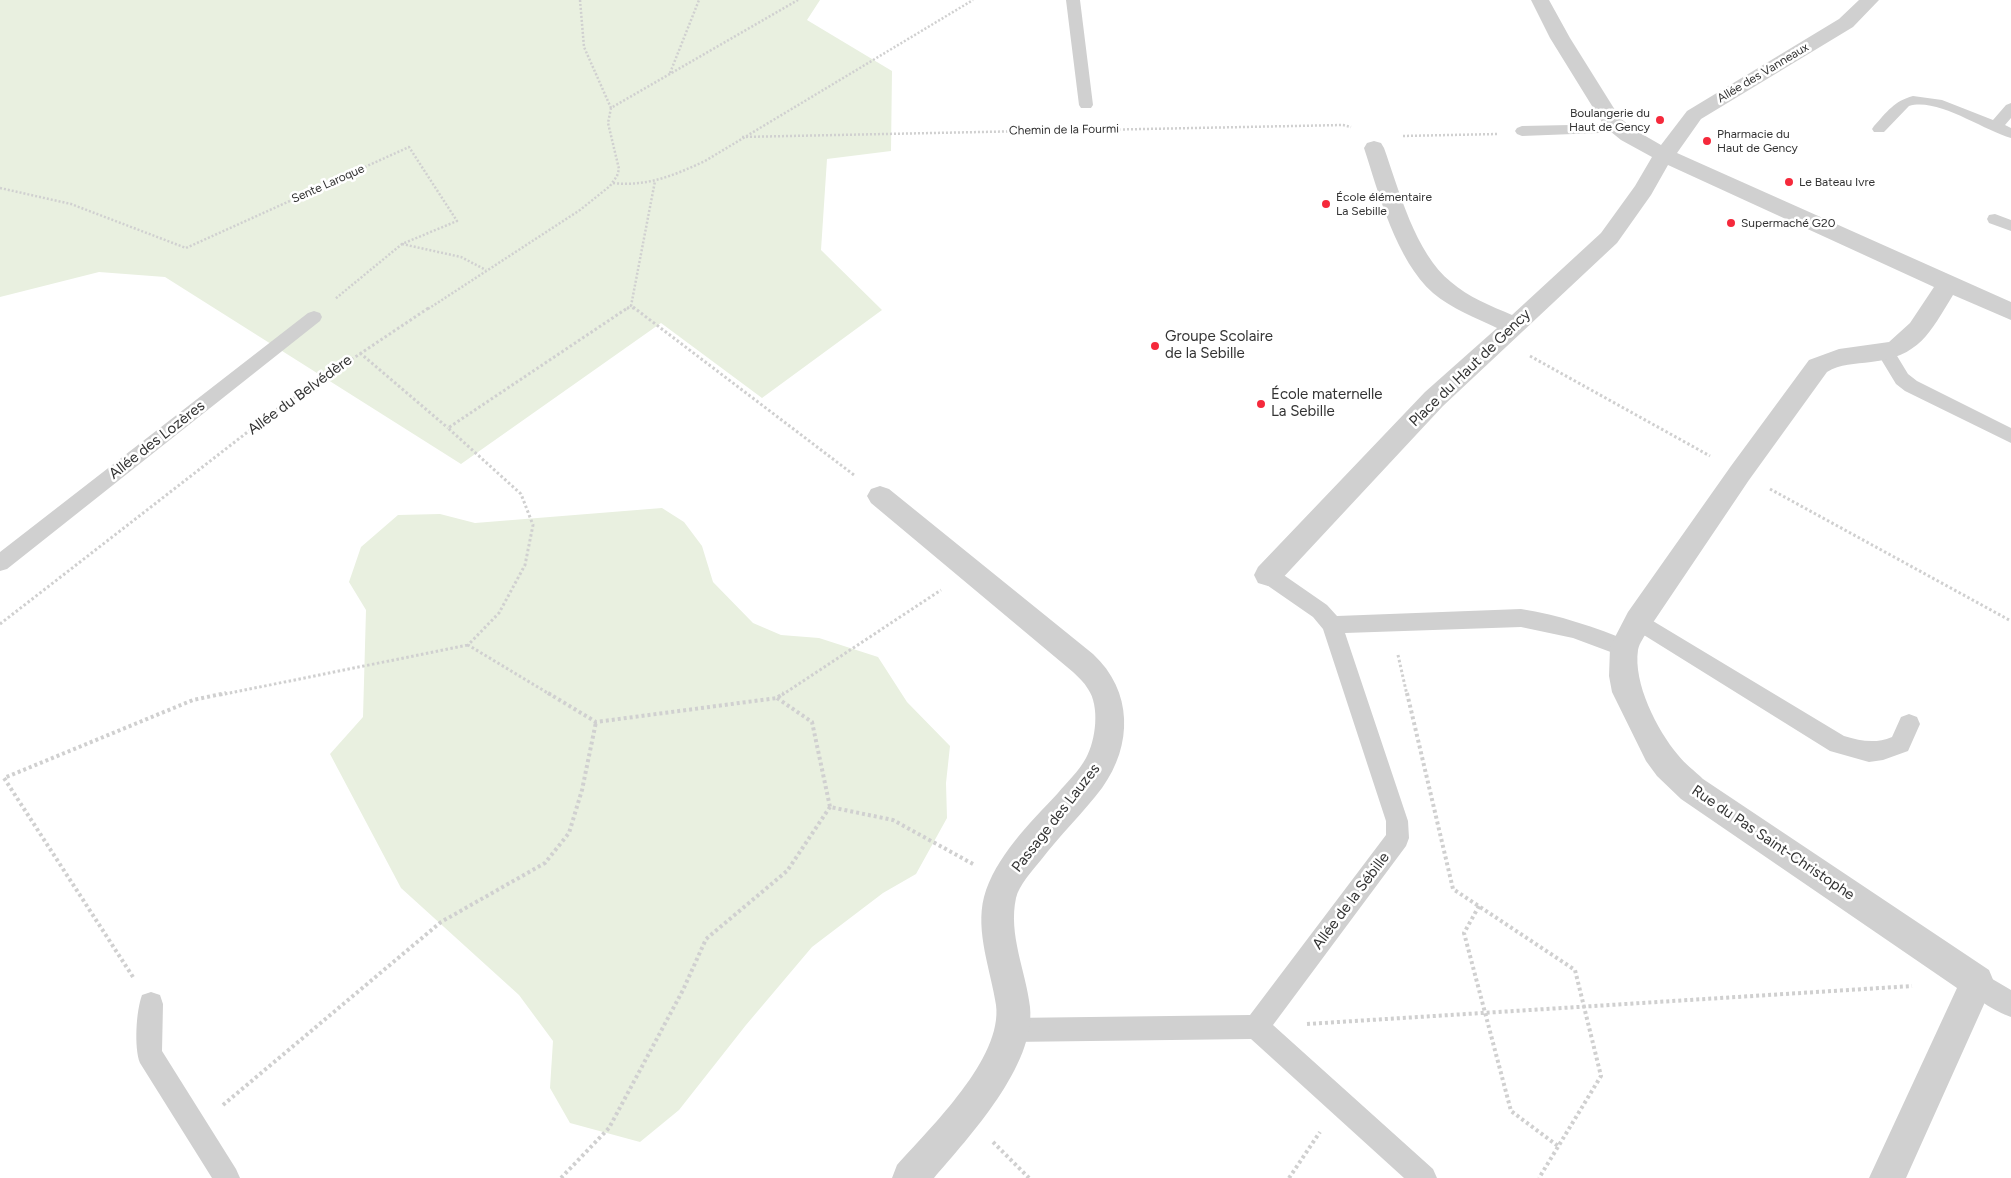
<!DOCTYPE html>
<html>
<head>
<meta charset="utf-8">
<style>
	body { margin:0 }
	canvas { display:block; background:#fff }
</style>
</head>
<body>
<canvas width="2011" height="1178"></canvas>
<script>
const g = document.querySelector('canvas').getContext('2d');
g.lineJoin = 'round';
function fillPath(path, color) { g.fillStyle = color; g.fill(path, 'evenodd'); }
function stroke(path, color, width, dash) { g.strokeStyle = color; g.lineWidth = width; g.lineCap = dash ? 'butt' : 'round'; g.setLineDash(dash || []); g.stroke(path); }
function label(font, color, halo, rows, align = 'center') {
  g.font = font + ' Figtree,sans-serif'; g.lineWidth = 5; g.setLineDash([]); g.textBaseline = 'middle'; g.strokeStyle = halo; g.fillStyle = color; for (const [text, x, y, turn = 0] of rows) {
    g.save(); g.translate(x, y); g.rotate((+turn || 0) * Math.PI / 180); g.textAlign = isNaN(turn) ? turn : align; if (halo) g.strokeText(text, 0, 0); g.fillText(text, 0, 0); g.restore();
  }
}
const green = new Path2D(`
	M 0,0 L 820,0 L 807,20 L 892,71 L 891,151 L 827,159 L 821,250 L 882,310 L 762,398 L 661,323 L 461,464 L 165,277 L 99,272 L 0,297 Z
	M 662,508 L 684,522 L 702,546 L 713,582 L 753,623 L 781,635 L 819,638 L 878,657 L 907,702 L 950,746 L 946,783 L 947,818 L 916,874 L 883,893 L 812,947 L 746,1025 L 679,1110 L 640,1142 L 570,1123 L 550,1088 L 553,1041 L 519,995 L 401,888 L 330,754 L 363,717 L 366,610 L 349,582 L 361,547 L 398,515 L 440,514 L 475,523 Z`);
const pathFar2 = new Path2D(`
	M 580,0 L 584,47 L 611,108
	M 670,73 L 699,0
	M 1095,130 L 1343,125 L 1351,127
	M 1403,136 L 1497,134
	M 742,137 L 1077,130
	M 613,183 C 647,187 675,175 705,161 L 973,0
	M 0,188 L 71,204 L 186,248 L 409,147 L 457,221 L 402,244 L 335,299
	M 402,244 L 461,257 L 486,270
	M 428,309 L 580,210 L 610,186 L 617,176 L 619,169 L 608,123 L 611,108 L 798,0
	M 627,309 L 631,306
	M 634,309 L 631,306 L 655,181`);
const pathFar1 = new Path2D(`
	M 633,307 L 854,475
	M 360,353 L 448,428
	M 1530,356 L 1710,456
	M 1770,489 L 2011,621
	M 0,624 L 276,410 L 430,307
	M 1398,655 L 1407,695
	M 220,695 L 468,645
	M 551,695 L 468,645 L 499,613 L 525,565 L 533,525 L 521,494 L 448,428 L 629,307
	M 782,695 L 941,590`);
const path = new Path2D(`
	M 548,693 L 596,722 L 777,698 L 784,693
	M 1407,693 L 1453,889 L 1575,970 L 1601,1076 L 1539,1178
	M 777,698 L 812,722 L 830,807 L 893,820 L 973,864
	M 1479,906 L 1464,933 L 1511,1111 L 1558,1146
	M 133,977 L 4,778 L 193,700 L 226,693
	M 1307,1024 L 1912,986
	M 223,1105 L 441,922 L 545,863 L 569,833 L 582,790 L 596,722
	M 993,1142 L 1029,1178
	M 561,1178 L 609,1128 L 683,990 L 706,939 L 787,871 L 830,807
	M 1289,1178 L 1320,1132`);
const lane = new Path2D(`
	M 1066,0 L 1080,0 L 1093,105 L 1091,108 L 1081,108 L 1079,105 Z
	M 1913,96 L 1942,100 L 1993,120 L 2006,105 L 2011,103 L 2011,118 L 2005,125 L 2011,128 L 2011,138 C 1983,130 1937,97 1909,106 L 1884,132 L 1874,132 L 1872,129 L 1874,126 C 1887,112 1894,101 1913,96 Z
	M 1619,124 L 1624,126 L 1626,129 L 1624,132 L 1522,136 L 1517,134 L 1515,131 L 1517,128 L 1522,126 Z
	M 1995,214 L 2011,220 L 2011,231 L 1989,223 L 1987,219 L 1989,215 Z
	M 314,311 L 320,313 L 322,317 L 320,321 L 7,569 L 0,571 L 0,552 L 308,313 Z
	M 1885,345 L 1891,346 L 1908,374 L 1917,381 L 2011,428 L 2011,443 L 1905,391 L 1896,384 L 1876,351 L 1879,346 Z
	M 1268,567 L 1275,569 L 1327,605 L 1337,616 L 1521,609 C 1559,615 1595,627 1631,642 L 1634,648 L 1631,654 L 1624,657 L 1573,638 L 1521,627 L 1345,633 L 1408,821 L 1409,838 L 1406,846 L 1273,1025 L 1433,1169 L 1437,1178 L 1404,1178 L 1251,1039 L 1010,1042 L 1001,1039 L 998,1030 L 1001,1021 L 1010,1018 L 1250,1015 L 1386,835 L 1386,821 L 1323,629 L 1313,617 L 1261,581 L 1258,575 L 1261,569 Z
	M 1638,612 L 1844,736 C 1861,741 1875,744 1892,737 L 1901,717 L 1909,714 L 1917,717 L 1920,724 L 1908,751 L 1883,760 L 1869,762 L 1830,751 L 1631,627 L 1628,621 L 1631,615 Z
	M 1977,970 L 2011,990 L 2011,1017 C 1995,1011 1971,998 1965,982 L 1968,973 Z
	M 151,992 L 160,995 L 163,1004 L 162,1051 L 236,1169 L 240,1178 L 212,1178 L 140,1063 C 134,1048 136,1011 142,995 Z`);
const street = new Path2D(`
	M 1531,0 L 1549,0 L 1570,38 L 1620,118 L 1635,130 L 1661,145 L 1687,111 L 1839,19 L 1859,0 L 1879,0 L 1853,27 L 1701,119 L 1677,153 L 2011,302 L 2011,320 L 1953,295 C 1930,333 1919,357 1871,362 C 1855,364 1840,364 1827,372 L 1749,480 L 1648,630 C 1645,636 1639,643 1638,650 C 1633,683 1657,730 1678,755 C 1685,764 1695,771 1703,779 L 1989,970 L 1994,982 L 1906,1178 L 1869,1178 L 1957,988 L 1681,799 L 1657,776 L 1646,761 L 1612,692 L 1609,676 L 1610,648 L 1614,639 L 1628,612 L 1731,466 L 1809,360 L 1839,349 L 1889,342 L 1910,323 L 1934,287 L 1668,165 L 1651,195 L 1617,243 L 1443,406 L 1278,583 L 1268,586 L 1258,583 L 1254,575 L 1258,567 L 1425,392 L 1497,328 C 1476,318 1452,309 1433,293 C 1396,260 1379,194 1364,148 L 1367,143 L 1374,141 L 1381,143 L 1384,148 C 1399,190 1415,253 1451,282 C 1468,297 1491,306 1512,315 L 1601,233 L 1635,186 L 1652,157 L 1621,140 L 1605,127 L 1550,38 Z
	M 880,486 L 889,489 L 1093,654 C 1133,691 1133,745 1102,788 C 1083,813 1060,835 1041,860 C 1032,871 1019,885 1016,898 C 1008,935 1026,971 1030,1007 C 1036,1065 969,1137 934,1178 L 892,1178 L 897,1165 C 930,1128 1003,1058 996,1005 C 991,971 975,932 984,897 C 995,857 1030,823 1058,793 C 1067,782 1079,771 1086,758 C 1096,740 1100,706 1088,689 C 1084,682 1078,677 1073,672 L 871,503 L 867,496 L 871,489 Z`);
const markers = [
	[1660,120,5,"#f5293b"],
	[1707,141,5,"#f5293b"],
	[1789,182,5,"#f5293b"],
	[1326,204,5,"#f5293b"],
	[1731,223,5,"#f5293b"],
	[1155,346,5,"#f5293b"],
	[1261,404,5,"#f5293b"]
];
const farStreetnames = [
	["Allée des Vanneaux",1763,73,-31],
	["Chemin de la Fourmi",1064,130,-1],
	["Sente Laroque",328,184,-24]
];
const farPoinames = [
	["Boulangerie du",1650,113,"right"],
	["Haut de Gency",1650,127,"right"],
	["Pharmacie du",1717,134],
	["Haut de Gency",1717,148],
	["Le Bateau Ivre",1799,182],
	["École élémentaire",1336,197],
	["La Sebille",1336,211],
	["Supermaché G20",1741,223]
];
const poiNames = [
	["Groupe Scolaire",1165,337],
	["de la Sebille",1165,354],
	["École maternelle",1271,395],
	["La Sebille",1271,412]
];
const streetNames = [
	["Place du Haut de Gency",1470,368,-44],
	["Allée du Belvédère",300,395,-36],
	["Allée des Lozères",157,440,-38],
	["Passage des Lauzes",1056,818,-52],
	["Rue du Pas Saint-Christophe",1773,843,34],
	["Allée de la Sébille",1351,901,-53]
];
fillPath(green, '#e9f0e0');
stroke(pathFar2, '#d0d0d0', 2.5, [2, 2]);
stroke(pathFar1, '#d0d0d0', 3, [2.5, 2.5]);
stroke(path, '#d0d0d0', 4, [3, 3]);
fillPath(lane, '#d0d0d0');
fillPath(street, '#d0d0d0');
for (const [x, y, r, color] of markers) { const dot = new Path2D(); dot.arc(x, y, r, 0, 2 * Math.PI); g.fillStyle = color; g.fill(dot); stroke(dot, '#fff', 2); }
label('12px', '#333', '#fff', farStreetnames);
label('12px', '#333', '#fff', farPoinames, 'left');
label('15px', '#333', '#fff', poiNames, 'left');
label('15px', '#333', '#fff', streetNames);
</script>
</body>
</html>
